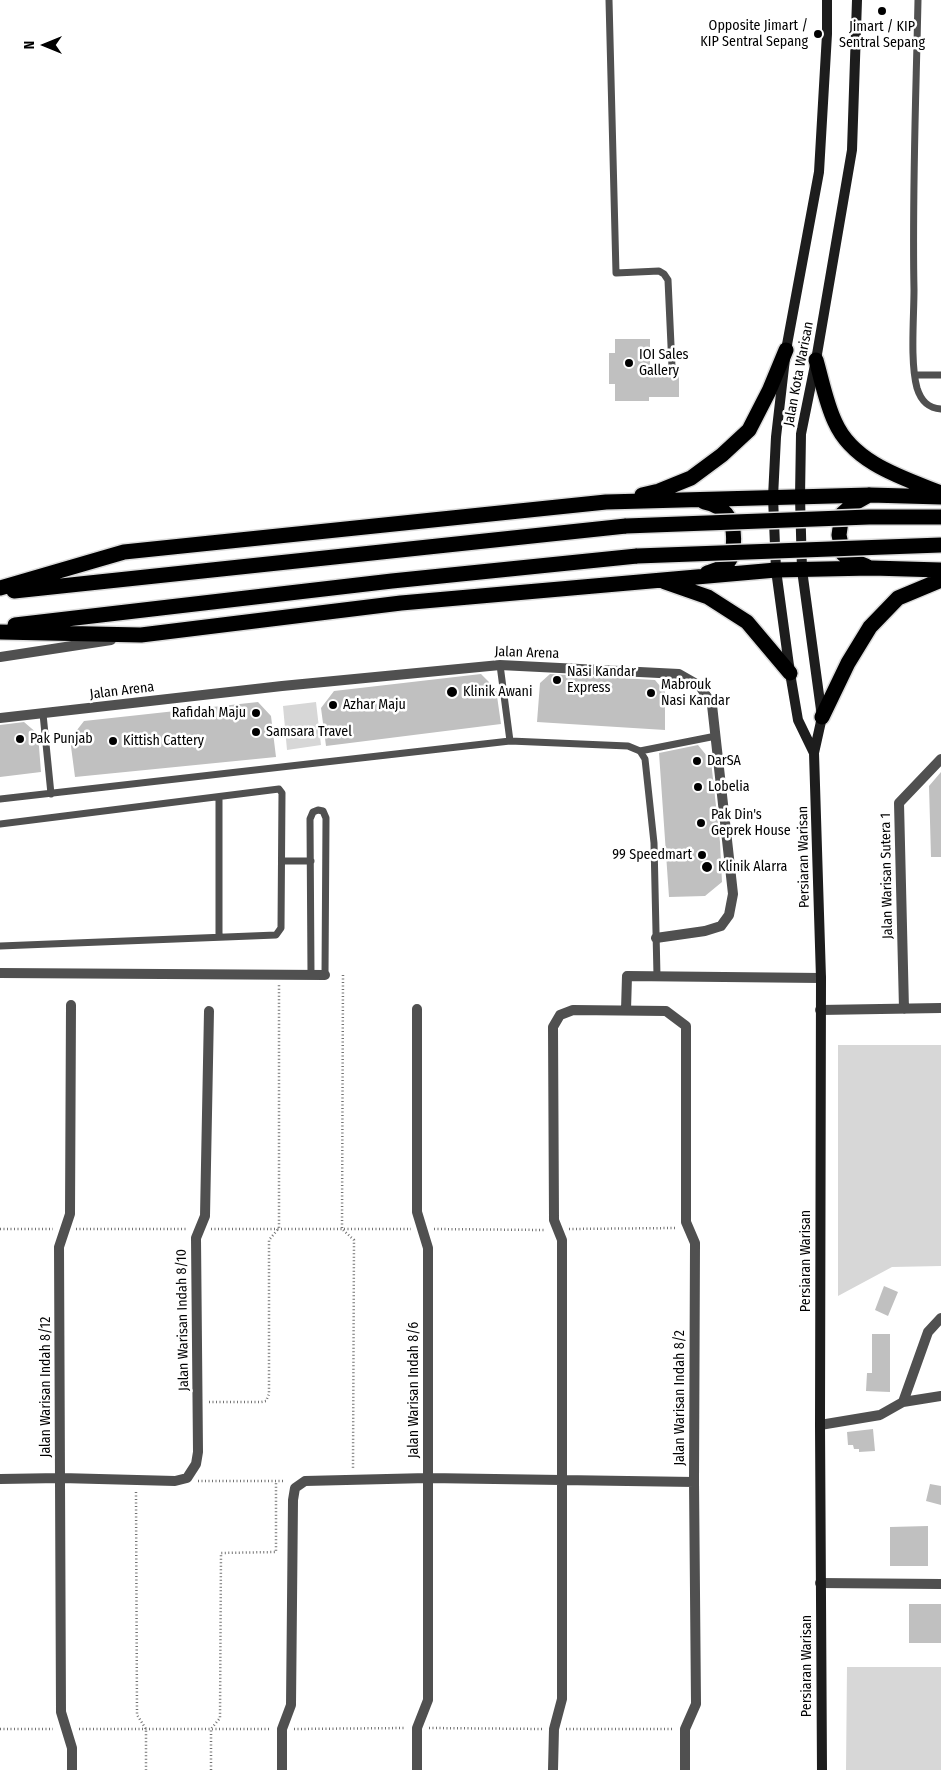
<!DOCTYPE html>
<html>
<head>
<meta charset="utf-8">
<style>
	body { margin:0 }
	#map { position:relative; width:941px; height:1770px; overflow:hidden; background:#fff; font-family:"Fira Sans Condensed",sans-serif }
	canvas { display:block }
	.north { position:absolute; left:20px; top:20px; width:50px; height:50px; -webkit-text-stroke:4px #fff; paint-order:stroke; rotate:270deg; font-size:14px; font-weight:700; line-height:20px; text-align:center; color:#000 }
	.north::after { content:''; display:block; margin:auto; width:18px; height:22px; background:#000; clip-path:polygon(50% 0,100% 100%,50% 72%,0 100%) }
</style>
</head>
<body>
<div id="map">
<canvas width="941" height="1770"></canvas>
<div class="north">N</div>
</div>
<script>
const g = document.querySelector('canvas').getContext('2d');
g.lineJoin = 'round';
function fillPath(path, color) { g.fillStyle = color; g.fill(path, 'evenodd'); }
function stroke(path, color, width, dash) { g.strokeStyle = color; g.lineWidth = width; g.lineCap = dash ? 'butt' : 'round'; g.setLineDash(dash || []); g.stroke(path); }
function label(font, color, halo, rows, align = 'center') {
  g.font = font + ' "Fira Sans Condensed",sans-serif'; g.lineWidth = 5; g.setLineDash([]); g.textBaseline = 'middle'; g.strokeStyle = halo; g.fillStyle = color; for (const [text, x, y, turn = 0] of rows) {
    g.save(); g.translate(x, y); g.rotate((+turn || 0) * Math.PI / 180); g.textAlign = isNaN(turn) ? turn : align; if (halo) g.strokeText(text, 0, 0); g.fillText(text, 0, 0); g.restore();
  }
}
const green = new Path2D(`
	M 316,702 L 321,745 L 287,750 L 283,706 Z
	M 838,1045 L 941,1045 L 941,1266 L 892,1267 L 838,1296 Z
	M 847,1667 L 941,1667 L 941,1770 L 846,1770 Z`);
const building = new Path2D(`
	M 615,339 L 650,339 L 650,373 L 679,373 L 679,397 L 649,397 L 649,401 L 615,401 L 615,384 L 609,384 L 609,353 L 615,353 Z
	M 481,674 L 496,689 L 501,724 L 326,746 L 321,708 L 334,691 Z
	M 550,674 L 655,680 L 665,692 L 665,730 L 537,722 L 540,683 Z
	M 258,702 L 271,716 L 276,757 L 75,777 L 70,739 L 84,721 Z
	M 24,722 L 38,734 L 41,772 L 0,777 L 0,725 Z
	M 698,745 L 711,761 L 720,842 L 722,882 L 705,896 L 669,897 L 659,753 Z
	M 941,772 L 941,857 L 931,857 L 929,786 Z
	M 884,1286 L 898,1292 L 888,1316 L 875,1310 Z
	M 872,1334 L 890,1334 L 890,1392 L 866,1391 L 867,1373 L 872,1373 Z
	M 873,1429 L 875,1451 L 859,1452 L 859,1449 L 854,1449 L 853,1445 L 848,1445 L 847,1432 Z
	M 930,1484 L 941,1486 L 941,1505 L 926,1501 Z
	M 928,1526 L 928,1566 L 890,1566 L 890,1527 Z
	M 909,1604 L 941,1604 L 941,1643 L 909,1643 Z`);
const path = new Path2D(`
	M 343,975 L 342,1229 L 354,1240 L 353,1468
	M 0,1229 L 53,1229
	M 76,1229 L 186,1229
	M 211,1229 L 411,1229
	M 434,1229 L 546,1230
	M 569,1229 L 676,1228
	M 209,1402 L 261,1402 L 266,1401 L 269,1394 L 269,1240 L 279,1228 L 279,985
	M 198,1481 L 285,1481
	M 136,1492 L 137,1715 L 146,1729 L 146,1770
	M 429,1728 L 543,1729
	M 0,1729 L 53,1729
	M 79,1729 L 271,1729
	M 294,1729 L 406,1728
	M 566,1729 L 673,1729
	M 211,1770 L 211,1729 L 220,1718 L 221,1553 L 276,1552 L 276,1481`);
const lane = new Path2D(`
	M 609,0 L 616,273 L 659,271 L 664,274 L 668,280 L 672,367
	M 918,0 C 916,97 912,193 914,290 C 914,317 910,363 917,388 C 921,401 928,408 941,409
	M 916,375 L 941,375
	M 500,665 L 510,741
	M 43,714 L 51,794
	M 640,751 L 716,736
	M 219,797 L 219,937
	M 0,799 L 510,741 L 628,746 L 640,751 L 645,759 L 654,843 L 657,976
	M 0,824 L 279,789 L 282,793 L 281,928 L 276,935 L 0,946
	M 282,861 L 311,861
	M 311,974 L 310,819 L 313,812 L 318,810 L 323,811 L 326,818 L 325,975`);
const street = new Path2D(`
	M 0,657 L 111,640
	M 0,718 L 282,686 L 500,665 L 679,674 L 700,686 L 712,705 L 733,894 L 729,915 L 721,926 L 705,931 L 656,938
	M 0,973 L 325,975
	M 71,1005 L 70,1214 L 59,1247 L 61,1712 L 72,1748 L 72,1770
	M 417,1009 L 417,1212 L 428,1248 L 428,1700 L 417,1728 L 417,1770
	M 904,1009 L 899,803 L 941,759
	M 626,1010 L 627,976 L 821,978
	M 820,1010 L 941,1008
	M 903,1402 L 941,1396
	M 820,1425 L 880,1415 L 903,1402 L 928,1332 L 941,1318
	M 0,1479 L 61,1478 L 175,1481 L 187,1478 L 196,1464 L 198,1452 L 196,1238 L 205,1216 L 209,1011
	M 820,1583 L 941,1584
	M 282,1770 L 282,1729 L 291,1705 L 293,1500 L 295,1488 L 305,1481 L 428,1478 L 694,1482
	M 553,1770 L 554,1729 L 562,1699 L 562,1240 L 554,1220 L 553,1027 L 560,1015 L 573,1010 L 666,1011 L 686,1026 L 686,1222 L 695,1243 L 694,1482 L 696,1704 L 685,1729 L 685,1770`);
const secondary = new Path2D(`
	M 814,753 L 798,720 L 790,673 L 776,570 L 773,497 L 776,437 L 786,350 L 819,172 L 827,34 L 827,0
	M 822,1770 L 820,1425 L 821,978 L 814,753 L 822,717 L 802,570 L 800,497 L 801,434 L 816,360 L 852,150 L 857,0`);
const highway = new Path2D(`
	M 816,360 C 822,381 826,403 835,422 C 853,463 903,478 941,493
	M 642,495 L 659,491 L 691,478 L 722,455 L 749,430 L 769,391 L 786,350
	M 704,502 C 728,507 736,523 733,548 C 732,551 732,556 730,559 C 725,568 716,570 707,573
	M 866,566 L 851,560 L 843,554 L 839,535 L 842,514 L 853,504 L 869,495
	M 665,582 L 708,597 L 747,622 L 790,673
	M 0,588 L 124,552 L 606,502 L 870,495 L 941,497
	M 14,591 L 626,526
	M 15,625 L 392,581 L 637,556
	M 0,632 L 141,635 L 401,603 L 776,570 L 872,568 L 941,570
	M 822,717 L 848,663 L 870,627 L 898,598 L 941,580`);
const highwayBridge = new Path2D(`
	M 626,526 L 869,517 L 941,517
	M 637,556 L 941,545`);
const markers = [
	[882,11,5,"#000"],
	[818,34,5,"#000"],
	[629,363,5,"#000"],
	[557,680,5,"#000"],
	[452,692,6,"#000"],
	[651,693,5,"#000"],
	[333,705,5,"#000"],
	[256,713,5,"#000"],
	[256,732,5,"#000"],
	[20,739,5,"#000"],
	[113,741,5,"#000"],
	[697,761,5,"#000"],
	[698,787,5,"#000"],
	[701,823,5,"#000"],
	[702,855,5,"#000"],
	[707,867,6,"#000"]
];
const poiNames = [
	["Opposite Jimart /",808,26,"right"],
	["KIP Sentral Sepang",808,42,"right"],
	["Jimart / KIP",882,27,"center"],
	["Sentral Sepang",882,43,"center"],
	["IOI Sales",639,355],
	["Gallery",639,371],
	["Nasi Kandar",567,672],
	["Express",567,688],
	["Mabrouk",661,685],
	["Nasi Kandar",661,701],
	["Klinik Awani",463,692],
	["Azhar Maju",343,705],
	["Rafidah Maju",246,713,"right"],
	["Samsara Travel",266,732],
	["Pak Punjab",30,739],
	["Kittish Cattery",123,741],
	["DarSA",707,761],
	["Lobelia",708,787],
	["Pak Din's",711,815],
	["Geprek House",711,831],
	["99 Speedmart",692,855,"right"],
	["Klinik Alarra",718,867]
];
const streetNames = [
	["Jalan Kota Warisan",799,374,-79],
	["Jalan Arena",527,653,2],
	["Jalan Arena",122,691,-7],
	["Persiaran Warisan",804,857,-91],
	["Jalan Warisan Sutera 1",887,876,-91],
	["Persiaran Warisan",806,1261,-90],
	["Jalan Warisan Indah 8/10",183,1320,-91],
	["Jalan Warisan Indah 8/12",46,1387,-90],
	["Jalan Warisan Indah 8/6",414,1390,-90],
	["Jalan Warisan Indah 8/2",680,1398,-90],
	["Persiaran Warisan",807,1666,-90]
];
fillPath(green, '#d7d7d7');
fillPath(building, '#c0c0c0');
stroke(highway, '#dbdbdb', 18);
stroke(path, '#727272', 2.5, [1, 2.5]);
stroke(lane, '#505050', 7);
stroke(street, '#505050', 10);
stroke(secondary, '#1d1d1d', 10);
stroke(highway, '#000', 15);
stroke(highwayBridge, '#dbdbdb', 18, []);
stroke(highwayBridge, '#000', 15);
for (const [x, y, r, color] of markers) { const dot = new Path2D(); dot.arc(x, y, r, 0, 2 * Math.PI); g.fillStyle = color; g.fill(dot); stroke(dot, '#fff', 2); }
label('14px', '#000', '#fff', poiNames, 'left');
label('14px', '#000', '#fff', streetNames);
</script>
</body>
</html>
